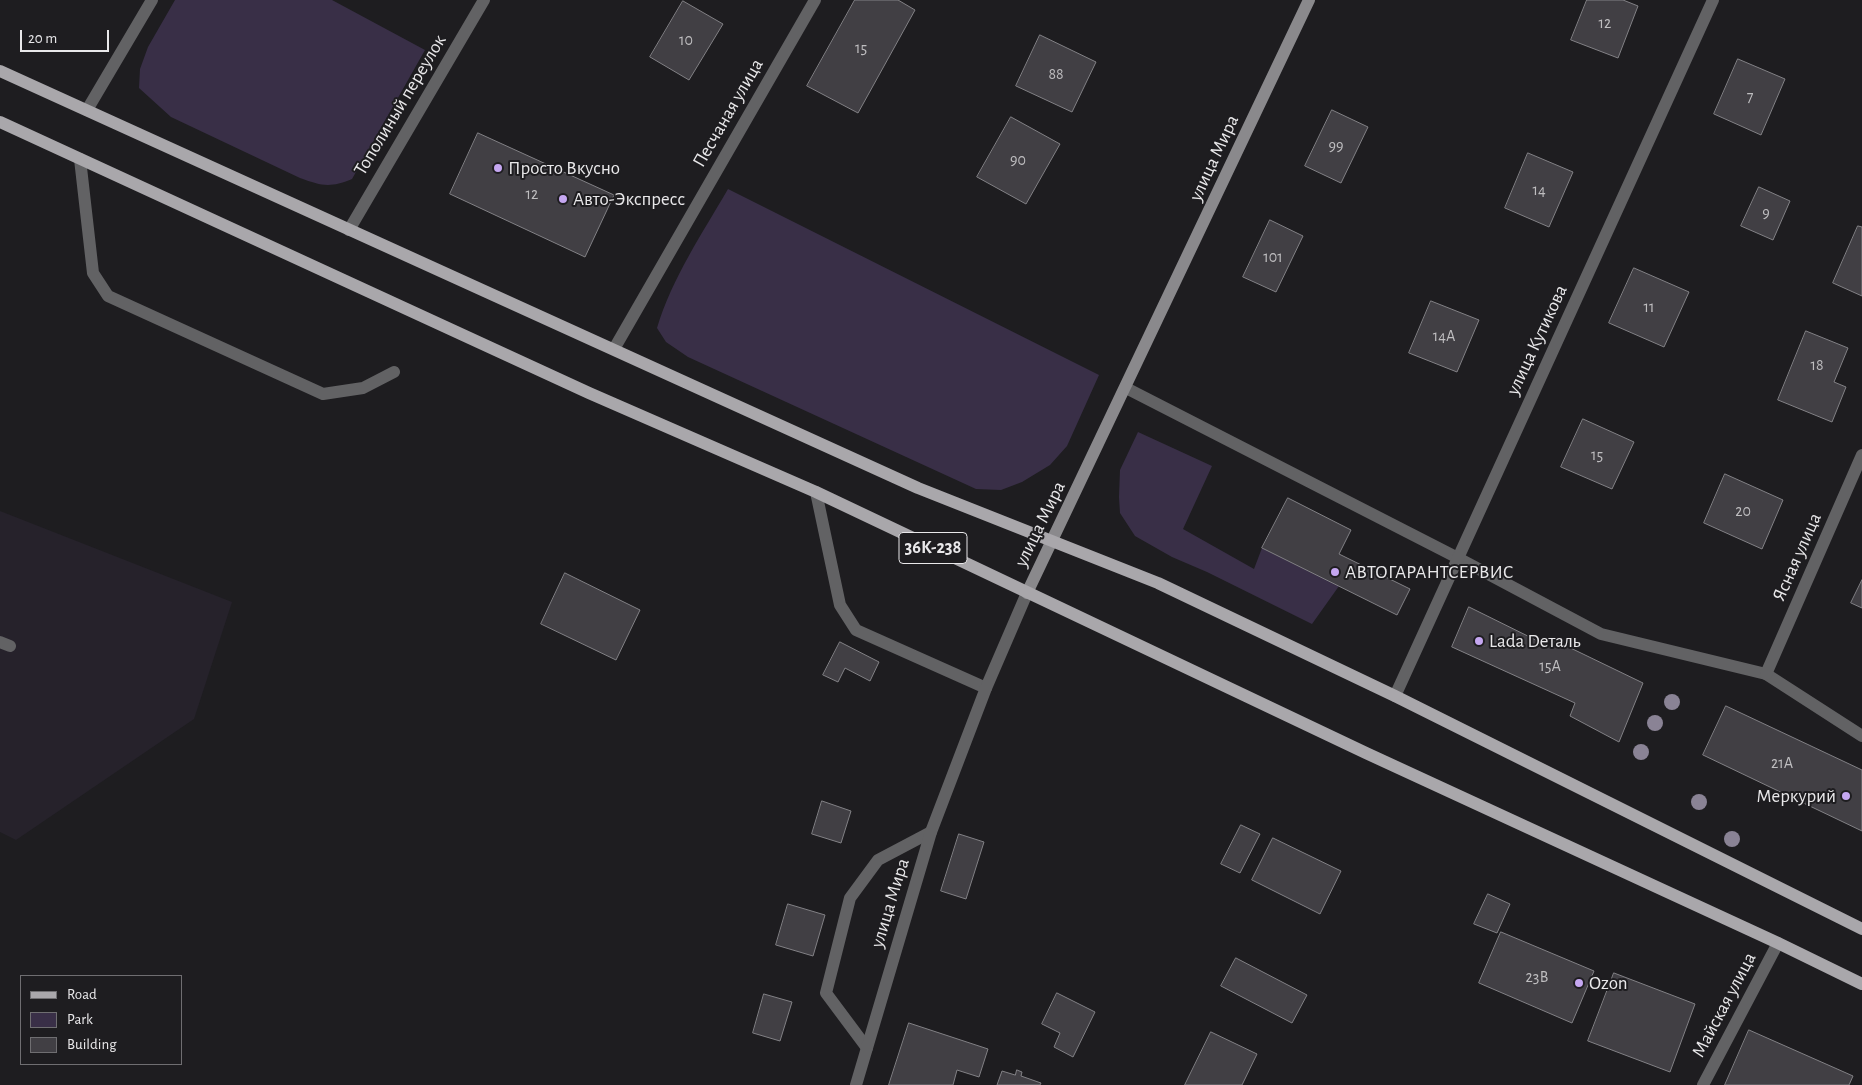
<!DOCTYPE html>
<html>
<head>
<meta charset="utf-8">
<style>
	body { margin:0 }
	#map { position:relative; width:1862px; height:1085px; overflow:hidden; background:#1e1d20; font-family:"Alegreya Sans",sans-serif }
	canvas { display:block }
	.legend { position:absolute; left:20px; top:975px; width:162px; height:90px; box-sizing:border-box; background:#1e1d20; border:1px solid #6f6e71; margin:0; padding:6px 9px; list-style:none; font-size:15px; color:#e9e8ea }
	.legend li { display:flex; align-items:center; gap:10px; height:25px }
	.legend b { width:25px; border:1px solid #6f6e71 }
	.scale { position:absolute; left:20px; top:30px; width:89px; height:22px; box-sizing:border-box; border:2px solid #e9e8ea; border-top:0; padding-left:6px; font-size:15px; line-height:18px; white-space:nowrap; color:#e9e8ea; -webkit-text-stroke:4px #1e1d20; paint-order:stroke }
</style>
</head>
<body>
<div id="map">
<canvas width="1862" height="1085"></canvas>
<ul class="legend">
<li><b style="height:6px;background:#a9a7ab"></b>Road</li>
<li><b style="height:14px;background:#392f47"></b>Park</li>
<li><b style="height:14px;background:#413f44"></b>Building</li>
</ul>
<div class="scale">20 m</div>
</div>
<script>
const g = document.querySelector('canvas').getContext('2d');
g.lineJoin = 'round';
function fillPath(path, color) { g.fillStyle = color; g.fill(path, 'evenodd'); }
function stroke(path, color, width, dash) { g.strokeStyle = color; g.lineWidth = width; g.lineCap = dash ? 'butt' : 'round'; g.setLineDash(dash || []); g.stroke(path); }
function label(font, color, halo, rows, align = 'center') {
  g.font = font + ' "Alegreya Sans",sans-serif'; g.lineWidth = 4; g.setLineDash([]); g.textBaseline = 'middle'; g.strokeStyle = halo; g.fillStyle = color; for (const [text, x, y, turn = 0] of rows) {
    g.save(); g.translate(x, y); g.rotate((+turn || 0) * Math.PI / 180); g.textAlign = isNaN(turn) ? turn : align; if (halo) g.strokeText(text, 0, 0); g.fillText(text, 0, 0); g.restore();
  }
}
const built = new Path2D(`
	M 0,511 L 232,602 L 194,719 L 16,840 L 0,832 Z`);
const green = new Path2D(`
	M 175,0 L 332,0 L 425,50 L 352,179 C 330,188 322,186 300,178 L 171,117 L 139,88 L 140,69 L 148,47 Z
	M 728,189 L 1099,375 L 1067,446 L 1050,465 L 1022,482 L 1001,490 L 976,489 L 688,357 L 666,342 L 657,328 C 672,278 702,234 728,189 Z
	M 1138,432 L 1212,466 L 1183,529 L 1254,569 L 1262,548 L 1339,586 L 1312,624 L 1207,572 L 1172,557 L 1135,536 L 1120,513 L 1119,497 L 1120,470 Z`);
const building = new Path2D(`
	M 855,0 L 898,0 L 915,10 L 858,113 L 807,86 Z
	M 1587,0 L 1623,0 L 1638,6 L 1618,58 L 1571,40 Z
	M 683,1 L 723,24 L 689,80 L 650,57 Z
	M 1040,35 L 1096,62 L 1072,112 L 1016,86 Z
	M 1738,59 L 1785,79 L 1761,135 L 1714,114 Z
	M 1332,110 L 1368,127 L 1341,183 L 1305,166 Z
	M 1011,117 L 1060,144 L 1026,204 L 977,177 Z
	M 478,133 L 614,195 L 585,257 L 450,194 Z
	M 1528,153 L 1573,172 L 1549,227 L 1505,208 Z
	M 1759,187 L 1790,201 L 1773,240 L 1741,226 Z
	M 1270,220 L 1303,236 L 1276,292 L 1243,277 Z
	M 1858,226 L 1862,227 L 1862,296 L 1833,283 Z
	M 1634,268 L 1689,292 L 1664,347 L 1609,323 Z
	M 1431,301 L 1479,320 L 1457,372 L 1409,353 Z
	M 1806,331 L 1848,348 L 1834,382 L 1846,387 L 1832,422 L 1778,400 Z
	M 1583,419 L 1634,442 L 1612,489 L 1561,467 Z
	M 1725,474 L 1783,500 L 1762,549 L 1704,523 Z
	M 1288,498 L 1351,530 L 1339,554 L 1410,589 L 1397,615 L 1262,548 Z
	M 565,573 L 640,610 L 616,660 L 541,624 Z
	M 1862,580 L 1862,608 L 1851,603 Z
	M 1469,607 L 1552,648 L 1554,640 L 1643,683 L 1619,742 L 1570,716 L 1575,703 L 1452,647 Z
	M 840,642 L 879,662 L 870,681 L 845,668 L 838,682 L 823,675 Z
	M 1726,706 L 1862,770 L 1862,831 L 1703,755 Z
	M 822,801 L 851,811 L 841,843 L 812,834 Z
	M 1241,825 L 1260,834 L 1240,873 L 1221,864 Z
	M 959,834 L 984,842 L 966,899 L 941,891 Z
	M 1273,838 L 1341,871 L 1320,914 L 1252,880 Z
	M 1488,894 L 1510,904 L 1497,933 L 1474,924 Z
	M 788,904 L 825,915 L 813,956 L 776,945 Z
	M 1501,932 L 1594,971 L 1572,1023 L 1479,983 Z
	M 1236,958 L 1307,995 L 1292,1023 L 1221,986 Z
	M 1614,973 L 1695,1004 L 1670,1072 L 1588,1041 Z
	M 1057,993 L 1095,1012 L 1073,1057 L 1054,1047 L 1060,1033 L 1042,1024 Z
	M 764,994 L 792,1002 L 780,1041 L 753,1033 Z
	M 909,1023 L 988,1049 L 979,1077 L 957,1070 L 953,1085 L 889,1085 Z
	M 1749,1030 L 1853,1076 L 1849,1085 L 1725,1085 Z
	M 1211,1032 L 1257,1054 L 1242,1085 L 1185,1085 Z
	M 1017,1070 L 1022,1072 L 1021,1076 L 1041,1083 L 1040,1085 L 997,1085 L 1002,1071 L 1015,1075 Z`);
const service = new Path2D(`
	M 80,159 L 93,273 L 108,296 L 323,394 L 363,388 L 394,372
	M 1126,388 L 1458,558 L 1601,634 L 1766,674 L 1862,736
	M 816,492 L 840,605 L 856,630 L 986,688
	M 0,642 L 10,646
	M 867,1048 L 826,993 L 850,898 L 878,860 L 931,832`);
const minor = new Path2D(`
	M 87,110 L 152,0
	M 349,230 L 484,0
	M 614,349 L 815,0
	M 1766,674 L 1862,455
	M 1395,696 L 1713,0
	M 856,1085 L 931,832 L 986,688 L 1027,593
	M 1703,1085 L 1778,943`);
const secondary = new Path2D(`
	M 1027,593 L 1309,0`);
const primary = new Path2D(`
	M 0,71 L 918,488 L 1158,583 L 1395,696 L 1862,929
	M 0,122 L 589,393 L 816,492 L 1366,753 L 1778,943 L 1862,984`);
const trees = [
	[1672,702],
	[1655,723],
	[1641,752],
	[1699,802],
	[1732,839]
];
const markers = [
	[498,168,5,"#c5a7f1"],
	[563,199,5,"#c5a7f1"],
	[1335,572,5,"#c5a7f1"],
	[1479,641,5,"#c5a7f1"],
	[1846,796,5,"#c5a7f1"],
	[1579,983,5,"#c5a7f1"]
];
const numberNames = [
	["12",1605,23],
	["10",686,40],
	["15",861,48],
	["88",1056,74],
	["7",1750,97],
	["99",1336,146],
	["90",1018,160],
	["14",1539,190],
	["12",532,194],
	["9",1766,213],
	["101",1273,257],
	["11",1649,307],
	["14А",1444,336],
	["18",1817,365],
	["15",1597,455],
	["20",1743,511],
	["15А",1550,666],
	["21А",1782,763],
	["23В",1537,977]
];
const shields = [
	[933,548,68]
];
const shieldNames = [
	["36К-238",933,548]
];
const streetNames = [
	["Тополиный переулок",400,105,-59],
	["Песчаная улица",728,113,-60],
	["улица Мира",1214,158,-65],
	["улица Кутикова",1537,340,-65],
	["улица Мира",1040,524,-64],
	["Ясная улица",1797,557,-66],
	["улица Мира",890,903,-73],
	["Майская улица",1724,1005,-62]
];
const poiNames = [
	["Просто Вкусно",508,168],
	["Авто-Экспресс",573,199],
	["АВТОГАРАНТСЕРВИС",1345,572],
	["Lada Dеталь",1489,641],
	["Меркурий",1836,796,"right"],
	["Ozon",1589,983]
];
fillPath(built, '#26222b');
fillPath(green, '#392f47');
fillPath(building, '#413f44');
stroke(building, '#828185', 1);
stroke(service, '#626264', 12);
stroke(minor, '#626264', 12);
stroke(secondary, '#8a898c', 12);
stroke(primary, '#a9a7ab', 12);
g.fillStyle = '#8a8395';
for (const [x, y] of trees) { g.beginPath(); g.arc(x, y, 8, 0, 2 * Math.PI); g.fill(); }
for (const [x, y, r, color] of markers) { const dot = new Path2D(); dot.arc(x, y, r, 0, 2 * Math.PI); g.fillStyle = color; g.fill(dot); stroke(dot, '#1e1d20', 2); }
label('16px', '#bfbec0', null, numberNames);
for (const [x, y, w] of shields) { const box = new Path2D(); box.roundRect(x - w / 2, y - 15.5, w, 31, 4); g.fillStyle = '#1e1d20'; g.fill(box); stroke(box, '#e9e8ea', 1); }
label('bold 18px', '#e9e8ea', null, shieldNames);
label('19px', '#e9e8ea', '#1e1d20', streetNames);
label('19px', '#e9e8ea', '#1e1d20', poiNames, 'left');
</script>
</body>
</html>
